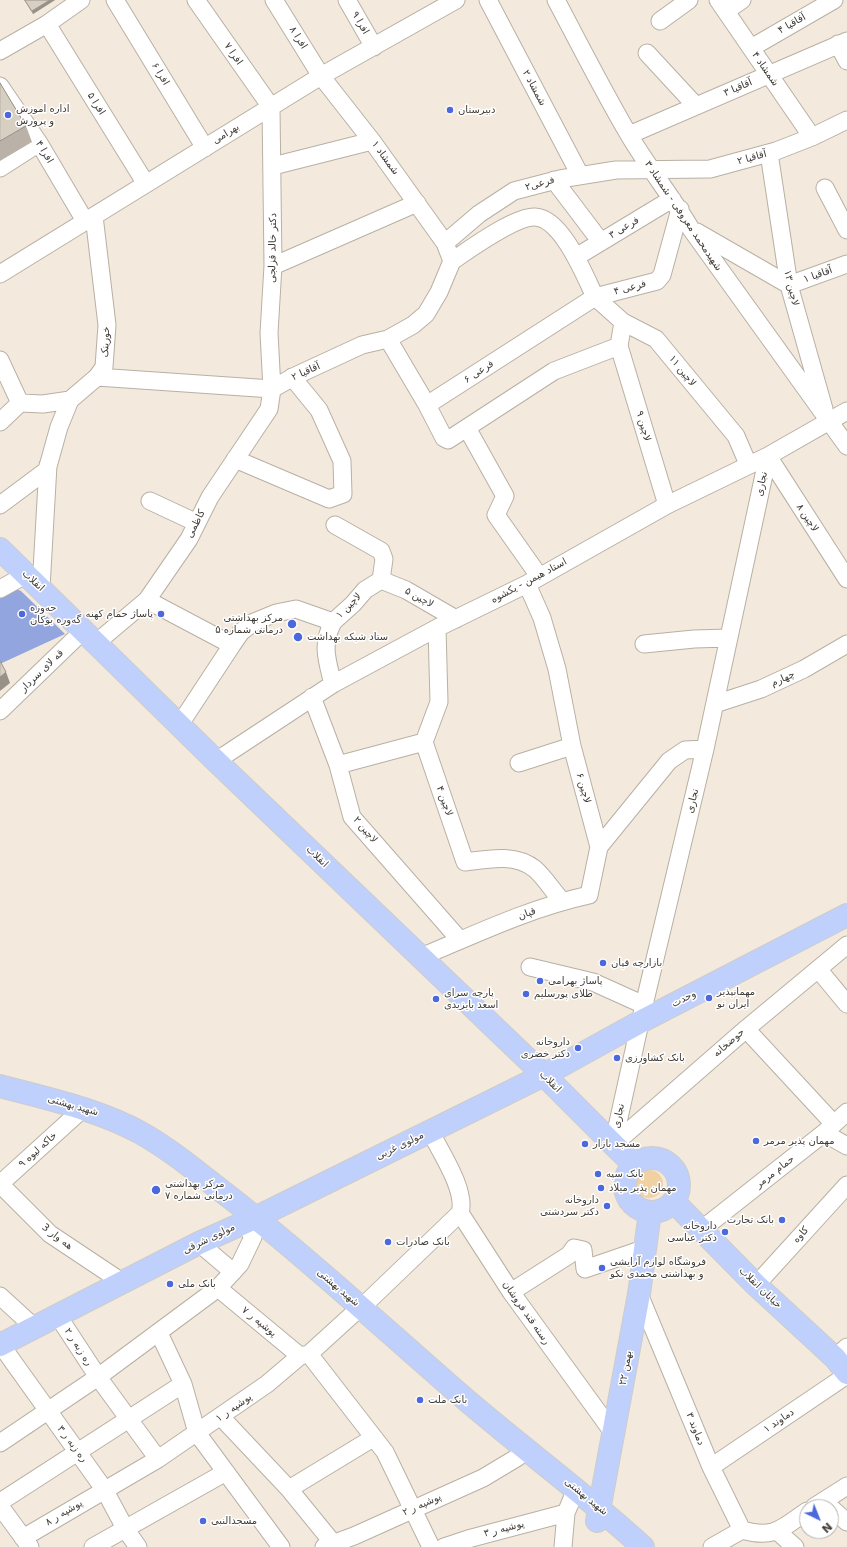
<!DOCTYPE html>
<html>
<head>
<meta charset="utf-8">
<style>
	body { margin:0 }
	#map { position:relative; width:847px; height:1547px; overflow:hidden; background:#f3eadd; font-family:"DejaVu Sans",sans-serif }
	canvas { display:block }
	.north { position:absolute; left:799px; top:1499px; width:40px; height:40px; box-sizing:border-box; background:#fff; border:1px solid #b3b1af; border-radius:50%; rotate:137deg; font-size:11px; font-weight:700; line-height:16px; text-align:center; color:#403c37 }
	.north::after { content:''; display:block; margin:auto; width:14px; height:18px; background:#4c68dc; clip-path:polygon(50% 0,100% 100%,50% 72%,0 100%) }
</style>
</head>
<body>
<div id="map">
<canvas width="847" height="1547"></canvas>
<div class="north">N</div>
</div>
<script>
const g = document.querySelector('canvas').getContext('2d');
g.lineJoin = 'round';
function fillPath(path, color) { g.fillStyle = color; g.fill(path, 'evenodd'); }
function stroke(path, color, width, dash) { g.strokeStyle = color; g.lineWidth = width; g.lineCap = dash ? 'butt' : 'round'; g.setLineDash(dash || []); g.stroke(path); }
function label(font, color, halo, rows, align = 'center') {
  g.font = font + ' "DejaVu Sans","Noto Sans Arabic",sans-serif'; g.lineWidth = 3; g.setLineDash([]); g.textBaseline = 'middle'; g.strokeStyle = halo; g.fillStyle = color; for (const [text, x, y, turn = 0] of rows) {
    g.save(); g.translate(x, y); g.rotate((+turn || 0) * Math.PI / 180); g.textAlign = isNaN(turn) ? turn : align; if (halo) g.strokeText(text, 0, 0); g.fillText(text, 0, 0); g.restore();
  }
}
const green = new Path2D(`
	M635 1184a14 14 0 1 1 28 0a14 14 0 1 1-28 0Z`);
const water = new Path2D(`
	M 16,589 L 21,591 L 65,634 L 2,663 L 0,663 L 0,595 Z`);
const minor = new Path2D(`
	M 115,0 L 205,148
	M 347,0 L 374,47
	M 488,0 L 580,175
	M 556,0 C 580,45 603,91 629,135 C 648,167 672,197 691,229 L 847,446
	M 718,0 L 812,137
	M 726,11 L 742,0
	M 660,21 L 689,0
	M 47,24 L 146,184
	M 838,44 L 847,61
	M 751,48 L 834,0
	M 0,51 L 47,24 L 81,0
	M 647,53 L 696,106
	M 0,86 L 39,143 L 85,221
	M 629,135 L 847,41
	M 769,153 L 789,285 L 824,409
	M 273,166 L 372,141
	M 0,168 L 39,143
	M 554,180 L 601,242
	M 825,188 L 847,230
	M 697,232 L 789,285 L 847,264
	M 445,243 L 479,214 L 514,191 L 560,179 L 616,170 L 710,169 L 776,151 L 812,137 L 847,120
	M 576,257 L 672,199
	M 452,261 C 470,249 515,216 535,217 C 562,218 585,276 595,297 L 657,281 L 662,275 L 680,209
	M 273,266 L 417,203
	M 0,274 L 321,76 L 456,0
	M 388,339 L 427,405 L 595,297 L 623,322 L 656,339 L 736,436 L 748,464
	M 619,346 L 667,505
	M 0,360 L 20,403
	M 97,377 L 272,389 L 295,376 L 362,345 L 388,339 L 413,325 L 426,314 L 439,292 L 452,261 L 445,243 L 372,141 L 321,76 L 274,0
	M 427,405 L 444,438 L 448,440 L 554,371 L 619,346 L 623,322
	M 0,422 L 20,403 L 43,404 L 70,400 L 97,377 L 104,367 L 107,325 L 94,216
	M 467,428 L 505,496 L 496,515 L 539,576
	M 768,456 L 847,579
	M 235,459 L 329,499 L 343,494 L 342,461 L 319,410 L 292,377
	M 150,501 L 197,523
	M 0,505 L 47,470 L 59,427 L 70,400
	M 335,525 L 381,551 L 384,559 L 381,580
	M 381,580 L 406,590 L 456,619
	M 527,584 L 542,618 L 557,669 L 572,746 L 599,847 L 669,761 L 685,750 L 705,749
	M 41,588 L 48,465
	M 0,589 L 27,574
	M 147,600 L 232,645 L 241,632 L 254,622 L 276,613 L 296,609 L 333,622 L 353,604 L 365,590 L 381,580
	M 437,628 L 439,702 L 424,742 L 465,862 C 488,859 515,853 535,869 C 545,878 553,891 562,901
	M 96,643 L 147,600 L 189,539 L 210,497 L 269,409 L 272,389 L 269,333 L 273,266 L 271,107 L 196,0
	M 644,644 L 694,639 L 729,638
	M 333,684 C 327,660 321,645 333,622
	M 312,697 L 338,765 L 352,817 L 459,939
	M 715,704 L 761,689 L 804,669 L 847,644
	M 0,711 L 84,630
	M 180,724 L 232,645
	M 216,761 L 333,684 L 437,628 L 527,584 L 667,505 L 768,456 L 847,411
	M 519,763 L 572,746
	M 338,765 L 424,742
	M 421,957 C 476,934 530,908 589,895 L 599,847
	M 530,967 L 593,982 L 644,1005
	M 818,969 L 847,1004
	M 746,1029 L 834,1124
	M 430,1131 C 440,1151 467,1191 460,1213 L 511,1292 L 614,1434
	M 824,1133 L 847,1146
	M 613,1145 L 644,1005 L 705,749 L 768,456
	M 613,1145 L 746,1029 L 847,945
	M 0,1184 L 50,1234 L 122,1282
	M 0,1184 L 76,1115
	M 701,1230 L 824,1133 L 847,1112
	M 199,1243 L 233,1272
	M 756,1285 L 847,1185
	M 218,1288 L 300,1356
	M 511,1292 L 569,1255 L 574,1248 L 583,1250 L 585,1269 L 646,1248
	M 639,1294 L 711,1467 L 742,1530 L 712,1547
	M 0,1296 L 35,1328
	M 361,1308 L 460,1213
	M 58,1316 L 98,1377 L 158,1459
	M 159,1333 L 183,1384 L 197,1433 L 281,1547
	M 1,1345 L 104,1489 L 126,1530 L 138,1547
	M 309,1354 L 385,1452 L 431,1547
	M 835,1358 L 847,1347
	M 221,1417 L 289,1489 L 333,1543
	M 0,1443 L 98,1377 L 218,1288 L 240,1264 L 253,1237 L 244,1222
	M 711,1467 L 847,1375
	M 289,1489 L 373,1438
	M 0,1502 L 183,1384
	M 0,1506 L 30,1547
	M 814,1507 L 847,1486
	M 831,1508 L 847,1522
	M 742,1530 C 774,1539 781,1529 807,1511
	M 777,1531 L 795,1547
	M 23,1538 L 158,1459 L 267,1384 L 300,1356 L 309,1354 L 353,1314
	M 93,1547 L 226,1472
	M 324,1547 L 354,1536 L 483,1478 L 518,1457
	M 444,1547 L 468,1539 L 566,1513
	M 563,1547 L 566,1513 L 576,1489`);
const major = new Path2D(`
	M 0,549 L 216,761 L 544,1075 L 634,1165
	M 0,1086 C 48,1099 97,1109 141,1133 C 173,1151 202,1176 232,1199 C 307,1258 377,1322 449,1385 C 512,1441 581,1490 643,1547
	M625 1185a27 27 0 1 1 54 0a27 27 0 1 1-54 0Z
	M 674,1202 L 756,1285 L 835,1358 L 847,1373
	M 0,1345 L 199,1243 L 255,1218 L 544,1075 L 640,1022 L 847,915
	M 597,1521 L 639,1294 L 650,1212`);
const wall = new Path2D(`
	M 25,0 L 55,0 L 33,14 Z
	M 0,83 L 26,126 L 32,142 L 0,161 Z`);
const shadedWall = new Path2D(`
	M 50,0 L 55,0 L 33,14 L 32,11 Z
	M 6,672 L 10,683 L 0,691 L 0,677 Z`);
const building = new Path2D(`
	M 25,0 L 50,0 L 32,11 Z
	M 0,83 L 26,126 L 0,141 Z
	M 0,661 L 6,672 L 0,677 Z`);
const markers = [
	[450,110,4,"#4c68dc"],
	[8,115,4,"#4c68dc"],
	[22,614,4,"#4c68dc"],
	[161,614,4,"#4c68dc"],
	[292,624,5,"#4c68dc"],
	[298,637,5,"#4c68dc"],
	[603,963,4,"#4c68dc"],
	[540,981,4,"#4c68dc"],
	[526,994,4,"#4c68dc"],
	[709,998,4,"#4c68dc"],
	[436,999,4,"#4c68dc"],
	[578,1048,4,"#4c68dc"],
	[617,1058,4,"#4c68dc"],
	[756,1141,4,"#4c68dc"],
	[585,1144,4,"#4c68dc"],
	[598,1174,4,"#4c68dc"],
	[601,1188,4,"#4c68dc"],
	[156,1190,5,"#4c68dc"],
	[607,1206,4,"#4c68dc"],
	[782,1220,4,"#4c68dc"],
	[725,1232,4,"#4c68dc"],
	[388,1242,4,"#4c68dc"],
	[602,1268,4,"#4c68dc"],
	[170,1284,4,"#4c68dc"],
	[420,1400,4,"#4c68dc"],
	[203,1521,4,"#4c68dc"]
];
const streetNames = [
	["افرا ۹",360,23,60],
	["آقاقیا ۴",792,24,-30],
	["افرا ۸",298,38,58],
	["افرا ۷",233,54,55],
	["شمشاد ۴",765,69,55],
	["افرا ۶",160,74,59],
	["شمشاد ۲",534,88,62],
	["آقاقیا ۳",738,88,-23],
	["افرا ۵",96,104,58],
	["بهرامی",226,134,-32],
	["افرا ۴",44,152,59],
	["شمشاد ۱",385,158,54],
	["آقاقیا ۲",752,158,-15],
	["فرعی۲",540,184,-16],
	["شهیدمحمد معروفی - شمشاد ۳",683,216,56],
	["فرعی ۳",624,228,-31],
	["دکتر خالد قزلجی",273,248,-89],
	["آقاقیا ۱",818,275,-20],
	["فرعی ۴",630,288,-15],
	["لاچین ۱۳",791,288,77],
	["خورینک",106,342,-87],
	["لاچین ۱۱",682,371,52],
	["آقاقیا ۲",306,372,-24],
	["فرعی ۶",479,372,-33],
	["لاچین ۹",643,426,75],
	["نجاری",762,484,-78],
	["لاچین ۸",807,518,57],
	["کاظمی",196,524,-63],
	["انقلاب",33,581,43],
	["استاد هیمن - یکشوه",529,581,-28],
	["لاچین ۵",419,598,29],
	["لاچین ۱",349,606,-45],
	["قه لای سردار",42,671,-44],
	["چهارم",783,679,-25],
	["لاچین ۶",583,788,75],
	["لاچین ۴",444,801,71],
	["نجاری",693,801,-76],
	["لاچین ۲",365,830,50],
	["انقلاب",317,857,44],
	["قپان",527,914,-21],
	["وحدت",684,999,-27],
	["حوضخانه",729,1043,-41],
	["انقلاب",550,1082,45],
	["شهید بهشتی",73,1106,16],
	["نجاری",619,1116,-78],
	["مولوی غربی",400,1146,-26],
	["خاکه لیوه ۹",38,1150,-42],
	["حمام مرمر",775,1172,-38],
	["کاوه",801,1235,-47],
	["هه وار 3",57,1237,37],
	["مولوی شرقی",209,1239,-26],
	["شهید بهشتی",338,1288,40],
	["خیابان انقلاب",760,1288,44],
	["رسته قند فروشان",526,1313,55],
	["پوشپه ر ۷",259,1322,39],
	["ره زبه ر ۲",78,1347,57],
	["۲۲ بهمن",626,1368,-80],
	["۱ پوشپه ر",234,1408,-35],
	["دماوند ۱",779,1421,-34],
	["دماوند ۳",695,1429,68],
	["ره زبه ر ۳",72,1444,53],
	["شهید بهشتی",586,1497,39],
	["پوشپه ر ۲",422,1505,-24],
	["پوشپە ر ۸",64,1513,-31],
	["پوشپه ر ۳",504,1529,-15]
];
const poiNames = [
	["اداره اموزش",16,109],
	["و پرورش",16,121],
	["دبیرستان",458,110],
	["حه‌وزه",30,608],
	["گه‌وره بوکان",30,620],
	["پاساژ حمام کهنه",153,614,"right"],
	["مرکز بهداشتی",283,618,"right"],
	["درمانی شماره ۵",283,630,"right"],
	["ستاد شبکه بهداشت",307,637],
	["بازارچه قپان",611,963],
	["پاساژ بهرامی",548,981],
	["مهمانپذیر",717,992],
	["ایران نو",717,1004],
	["پارچه سرای",444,993],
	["اسعد بایزیدی",444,1005],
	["طلای پورسلیم",534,994],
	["داروخانه",570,1042,"right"],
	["دکتر خضری",570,1054,"right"],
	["بانک کشاورزی",625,1058],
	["مهمان پذیر مرمر",764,1141],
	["مسجد بازار",593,1144],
	["بانک سپه",606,1174],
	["مرکز بهداشتی",165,1184],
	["درمانی شماره ۷",165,1196],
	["مهمان پذیر میلاد",609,1188],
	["داروخانه",599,1200,"right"],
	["دکتر سردشتی",599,1212,"right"],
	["بانک تجارت",774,1220,"right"],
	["داروخانه",717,1226,"right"],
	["دکتر عباسی",717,1238,"right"],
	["بانک صادرات",396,1242],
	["فروشگاه لوازم آرایشی",610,1262],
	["و بهداشتی محمدی نکو",610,1274],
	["بانک ملی",178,1284],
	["بانک ملت",428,1400],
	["مسجدالنبی",211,1521]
];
fillPath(green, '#f1d1a2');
fillPath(water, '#92a5df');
stroke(minor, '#b8b0a4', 19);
stroke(major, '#cdcccb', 24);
stroke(minor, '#fff', 17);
stroke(major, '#c0d0fd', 22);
fillPath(wall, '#bab2a8');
fillPath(shadedWall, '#979188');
fillPath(building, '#d8cfc3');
stroke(building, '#979188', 1);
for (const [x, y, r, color] of markers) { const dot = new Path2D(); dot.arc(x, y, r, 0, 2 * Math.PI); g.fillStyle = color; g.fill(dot); stroke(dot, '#fff', 1.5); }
label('10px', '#403c37', '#fff', streetNames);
label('10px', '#403c37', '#fff', poiNames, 'left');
</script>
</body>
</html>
